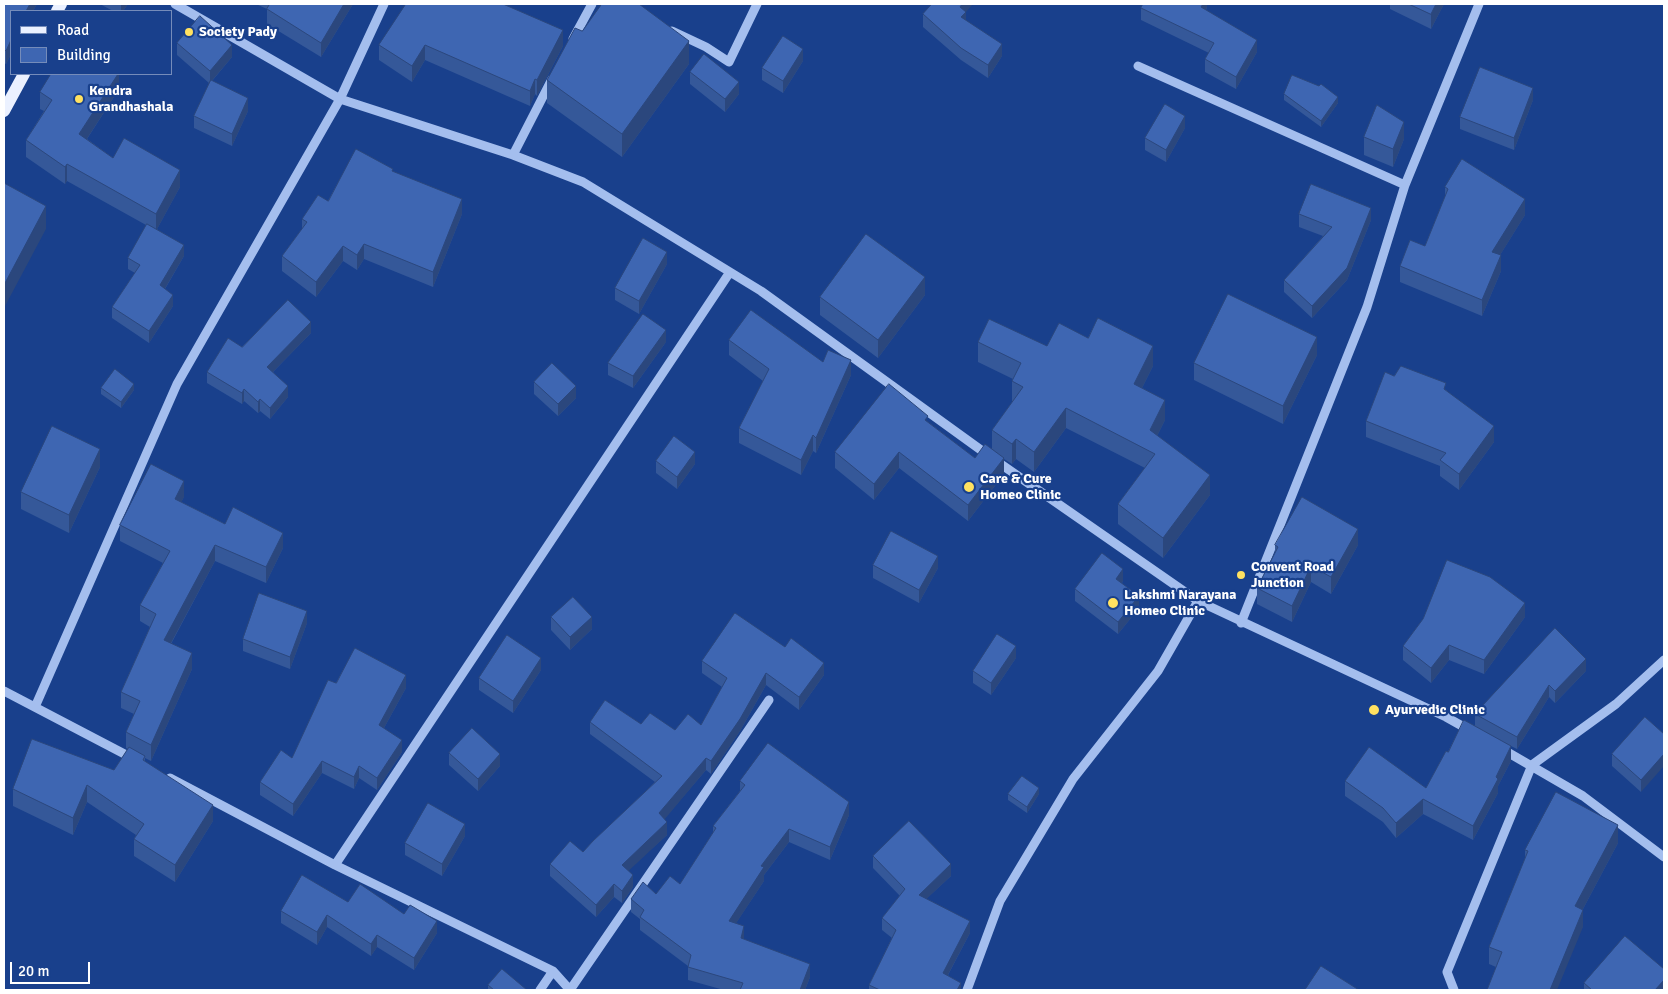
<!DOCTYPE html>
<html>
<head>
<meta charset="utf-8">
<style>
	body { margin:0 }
	#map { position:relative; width:1668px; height:994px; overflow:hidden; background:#19408c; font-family:Signika,sans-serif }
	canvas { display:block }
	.frame { position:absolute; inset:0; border:5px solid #fff; pointer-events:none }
	.legend { position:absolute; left:10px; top:10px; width:162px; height:65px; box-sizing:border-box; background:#19408c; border:1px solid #758cba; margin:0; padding:6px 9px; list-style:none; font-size:15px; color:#fff }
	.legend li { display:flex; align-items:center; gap:10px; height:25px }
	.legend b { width:25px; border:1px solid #758cba }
	.scale { position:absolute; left:10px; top:962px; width:80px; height:22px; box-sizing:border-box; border:2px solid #fff; border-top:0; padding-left:6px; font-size:15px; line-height:18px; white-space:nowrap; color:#fff; -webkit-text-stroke:4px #19408c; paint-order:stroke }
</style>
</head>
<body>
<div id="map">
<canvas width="1668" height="994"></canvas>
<div class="frame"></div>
<ul class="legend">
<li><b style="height:6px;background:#ebf1ff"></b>Road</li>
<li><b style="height:14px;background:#3e66b2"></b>Building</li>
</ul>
<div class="scale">20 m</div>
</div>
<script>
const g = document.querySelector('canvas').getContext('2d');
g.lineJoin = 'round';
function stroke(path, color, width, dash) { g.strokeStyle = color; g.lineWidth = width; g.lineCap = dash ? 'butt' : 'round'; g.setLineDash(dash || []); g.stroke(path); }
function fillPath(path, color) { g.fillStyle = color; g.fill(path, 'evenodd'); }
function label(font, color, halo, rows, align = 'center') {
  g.font = font + ' Signika,sans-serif'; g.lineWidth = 4.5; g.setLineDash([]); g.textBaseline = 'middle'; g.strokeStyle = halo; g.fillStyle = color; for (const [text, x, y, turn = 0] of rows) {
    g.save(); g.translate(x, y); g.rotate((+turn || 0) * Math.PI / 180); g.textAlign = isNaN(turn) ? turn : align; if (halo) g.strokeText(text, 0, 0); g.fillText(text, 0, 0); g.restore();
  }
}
const minor = new Path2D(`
	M 175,4 L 340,99 L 513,155 L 583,182 L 761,291 L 992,458 L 1198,601 L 1446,717 L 1471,731
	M 672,31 L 706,47 L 729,62 L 757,4
	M 573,39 L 592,4
	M 1138,66 L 1405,185
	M 513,155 L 552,79
	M 1241,623 L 1367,307 L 1405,185 L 1479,4
	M 4,691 L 134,759
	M 35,707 L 177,384 L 340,99 L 384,4
	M 1502,749 L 1583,796 L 1664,857
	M 170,778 L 335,865 L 553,971 L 570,990
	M 335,865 L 730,272
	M 540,990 L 553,971
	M 570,990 L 769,700
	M 967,990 L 1000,901 L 1073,779 L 1158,671 L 1198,601
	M 1454,990 L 1447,972 L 1532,765 L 1616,704 L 1664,660`);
const major = new Path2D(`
	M 57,11 L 61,4
	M 4,111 L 24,74`);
const wall = new Path2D(`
	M 4,4 L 37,4 L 33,11 L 11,11 L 11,54 L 6,64 L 4,63 Z
	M 100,4 L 128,4 L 123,11 L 113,11 Z
	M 256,4 L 353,4 L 321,57 L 267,24 L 267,9 Z
	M 1207,4 L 1207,7 L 1206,10 L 1257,52 L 1236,89 L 1205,72 L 1205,59 L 1209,53 L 1141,20 L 1141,8 Z
	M 1390,4 L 1444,4 L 1431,29 L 1390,9 Z
	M 966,12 L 966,21 L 1002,56 L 988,78 L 961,60 L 923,27 L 923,14 Z
	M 582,31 L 689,64 L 622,157 L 547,103 L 547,80 Z
	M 177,43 L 232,57 L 212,81 L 248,111 L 232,146 L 194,128 L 194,116 L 209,83 L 177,55 Z
	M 379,45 L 563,46 L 537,96 L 535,94 L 530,106 L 425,60 L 412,82 L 379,60 Z
	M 803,61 L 783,93 L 762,80 L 762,68 Z
	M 690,72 L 739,94 L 725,112 L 690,84 Z
	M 119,74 L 119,89 L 87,139 L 113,158 L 180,187 L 157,229 L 184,256 L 165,289 L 173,306 L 149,343 L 112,318 L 112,307 L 135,273 L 128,269 L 128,258 L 146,225 L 67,181 L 65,184 L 26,157 L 26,140 L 44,111 L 40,109 L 40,92 Z
	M 1284,94 L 1338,103 L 1321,127 L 1284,100 Z
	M 1533,100 L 1514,150 L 1460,129 L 1460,117 Z
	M 1185,128 L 1166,162 L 1145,150 L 1145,138 Z
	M 1364,137 L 1404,139 L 1393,167 L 1364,155 Z
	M 393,171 L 462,214 L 433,287 L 364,259 L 357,270 L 343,261 L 316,297 L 282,271 L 282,256 L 302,229 L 302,219 L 328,201 Z
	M 1445,187 L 1525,215 L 1500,255 L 1501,271 L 1482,316 L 1400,282 L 1400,266 L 1425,246 L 1445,197 Z
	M 1299,214 L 1371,220 L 1347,280 L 1312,318 L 1284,292 L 1284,280 L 1323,236 L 1299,227 Z
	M 667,264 L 639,314 L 615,300 L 615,288 Z
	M 925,295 L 878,358 L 820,315 L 820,297 Z
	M 311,333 L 273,372 L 288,397 L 270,419 L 260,411 L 258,413 L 244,401 L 242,404 L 207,383 L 207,372 L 242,347 Z
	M 1088,338 L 1153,366 L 1142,388 L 1165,420 L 1157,436 L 1210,495 L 1163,558 L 1118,524 L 1118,504 L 1145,468 L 1066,428 L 1034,472 L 1016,459 L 1012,464 L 1004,459 L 1004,474 L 968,521 L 899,468 L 874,500 L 835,468 L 835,452 L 928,422 L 975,458 L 992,450 L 992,430 L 1013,402 L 1012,401 L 1012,381 L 1013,379 L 978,362 L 978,342 L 1047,346 Z
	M 729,340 L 823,362 L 851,375 L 816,453 L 813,451 L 801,475 L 739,443 L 739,428 L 763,381 L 729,355 Z
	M 666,342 L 633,388 L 608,375 L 608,363 Z
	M 1317,355 L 1283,424 L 1194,380 L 1194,363 Z
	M 1394,376 L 1446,390 L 1494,442 L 1459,490 L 1440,476 L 1440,466 L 1366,437 L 1366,421 Z
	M 534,382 L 576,398 L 558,416 L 534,394 Z
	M 101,388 L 134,390 L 121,408 L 101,394 Z
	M 656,461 L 695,464 L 677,489 L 656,473 Z
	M 100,467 L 69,533 L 21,509 L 21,492 Z
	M 184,497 L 181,502 L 225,524 L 283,548 L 266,583 L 215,561 L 171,644 L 192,669 L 151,761 L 145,758 L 145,761 L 213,821 L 175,882 L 134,856 L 134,839 L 136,835 L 87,802 L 73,835 L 13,806 L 13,789 L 114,770 L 128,749 L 126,748 L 126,732 L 134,714 L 121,708 L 121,692 L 150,627 L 140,621 L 140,605 L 163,563 L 120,541 L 120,525 Z
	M 1275,545 L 1358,545 L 1331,594 L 1311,582 L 1292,622 L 1257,604 L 1257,588 L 1275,552 Z
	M 873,565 L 938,568 L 919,603 L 873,578 Z
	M 1123,581 L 1122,583 L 1139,608 L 1118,634 L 1075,601 L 1075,589 Z
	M 551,617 L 592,629 L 570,650 L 551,630 Z
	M 1525,617 L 1484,674 L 1449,660 L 1431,683 L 1403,660 L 1403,646 Z
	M 307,623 L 290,669 L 243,651 L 243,639 Z
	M 1016,658 L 991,695 L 973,683 L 973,671 Z
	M 702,661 L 824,675 L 799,710 L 766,685 L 740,731 L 711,774 L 706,770 L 664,819 L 667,835 L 628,870 L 633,887 L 622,903 L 614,897 L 596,917 L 550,876 L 550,864 L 583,852 L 655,782 L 590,734 L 590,722 L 641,724 L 675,730 L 701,725 L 722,687 L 702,673 Z
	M 541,670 L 513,713 L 479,690 L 479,678 Z
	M 1586,671 L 1555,703 L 1549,697 L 1517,749 L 1511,746 L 1511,761 L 1498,786 L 1498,793 L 1473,840 L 1423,814 L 1396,838 L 1383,822 L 1345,796 L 1345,781 L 1426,788 L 1448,752 L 1475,726 L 1475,714 Z
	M 336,683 L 406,688 L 384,728 L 402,752 L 377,790 L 359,778 L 354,789 L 322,773 L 293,816 L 260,795 L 260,782 L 292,758 Z
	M 1645,717 L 1641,792 L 1612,766 L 1612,754 Z
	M 449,753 L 500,766 L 478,791 L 449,765 Z
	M 740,781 L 849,815 L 830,860 L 789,842 L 764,875 L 764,881 L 736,923 L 744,939 L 810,977 L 805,990 L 724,990 L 688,980 L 688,966 L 640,930 L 640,919 L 631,912 L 631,899 L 656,894 L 680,884 L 713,833 L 713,826 L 740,791 Z
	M 1008,794 L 1039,794 L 1027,813 L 1008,800 Z
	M 465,836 L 442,876 L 405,855 L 405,843 Z
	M 1618,843 L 1583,909 L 1583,927 L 1496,967 L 1489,964 L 1489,947 L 1525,859 L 1525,850 Z
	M 873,856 L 951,876 L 926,899 L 970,933 L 948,975 L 961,990 L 869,990 L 869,985 L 892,938 L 882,930 L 882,918 L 900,896 L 873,868 Z
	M 348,902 L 404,914 L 437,933 L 414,970 L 377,947 L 371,956 L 327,927 L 317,945 L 281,923 L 281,911 Z
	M 1584,983 L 1664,990 L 1584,990 Z
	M 488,985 L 527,990 L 488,990 Z`);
const shadedWall = new Path2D(`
	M 30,4 L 37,4 L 33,11 L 26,11 Z
	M 121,4 L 128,4 L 123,11 L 121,11 Z
	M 344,4 L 353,4 L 321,57 L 321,43 Z
	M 962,4 L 973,4 L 966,12 L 966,24 L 961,30 L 960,7 Z
	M 1203,4 L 1207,4 L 1207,7 L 1201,19 L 1201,7 Z
	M 1436,4 L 1444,4 L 1431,29 L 1431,14 Z
	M 563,30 L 563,46 L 537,96 L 537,80 Z
	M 11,40 L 11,54 L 6,64 L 6,51 Z
	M 1257,40 L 1257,52 L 1236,89 L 1236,77 Z
	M 689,41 L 689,64 L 622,157 L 622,134 Z
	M 1002,44 L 1002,56 L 988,78 L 988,65 Z
	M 232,45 L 232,57 L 210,83 L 210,71 Z
	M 425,45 L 425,60 L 412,82 L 412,66 Z
	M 803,49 L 803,61 L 783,93 L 783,81 Z
	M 118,74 L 119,74 L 119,89 L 79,151 L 79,134 Z
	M 535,79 L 535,94 L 530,106 L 530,91 Z
	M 739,82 L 739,94 L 725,112 L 725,99 Z
	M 1533,88 L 1533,100 L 1514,150 L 1514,138 Z
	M 1338,97 L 1338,103 L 1321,127 L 1321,121 Z
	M 248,98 L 248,111 L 232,146 L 232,134 Z
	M 1185,116 L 1185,128 L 1166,162 L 1166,150 Z
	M 1404,122 L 1404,139 L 1393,167 L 1393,149 Z
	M 67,164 L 67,181 L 65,184 L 65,167 Z
	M 180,170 L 180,187 L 156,231 L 156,214 Z
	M 462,199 L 462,214 L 433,287 L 433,272 Z
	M 1525,199 L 1525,215 L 1492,268 L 1492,252 Z
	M 46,206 L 46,229 L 4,308 L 4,285 Z
	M 1371,208 L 1371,220 L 1347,280 L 1312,318 L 1312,306 Z
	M 364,244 L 364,259 L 357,270 L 357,255 Z
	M 184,245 L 184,256 L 160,297 L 160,285 Z
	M 343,246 L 343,261 L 316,297 L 316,282 Z
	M 667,252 L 667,264 L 639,314 L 639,301 Z
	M 1501,255 L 1501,271 L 1482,316 L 1482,300 Z
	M 925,277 L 925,295 L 878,358 L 878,340 Z
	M 173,295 L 173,306 L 149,343 L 149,331 Z
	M 311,322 L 311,333 L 267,378 L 267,367 Z
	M 666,330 L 666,342 L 633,388 L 633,376 Z
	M 1317,337 L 1317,355 L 1283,424 L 1283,406 Z
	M 1153,346 L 1153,366 L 1134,404 L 1134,384 Z
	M 851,360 L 851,375 L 816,453 L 816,438 Z
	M 134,384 L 134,390 L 121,408 L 121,402 Z
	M 288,386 L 288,397 L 270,419 L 270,408 Z
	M 576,386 L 576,398 L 558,416 L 558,404 Z
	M 244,389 L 244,401 L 242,404 L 242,393 Z
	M 260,399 L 260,411 L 258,413 L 258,402 Z
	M 1165,400 L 1165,420 L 1150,450 L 1150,430 Z
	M 1066,408 L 1066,428 L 1034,472 L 1034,452 Z
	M 1494,426 L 1494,442 L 1459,490 L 1459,474 Z
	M 813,435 L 813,451 L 801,475 L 801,460 Z
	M 1016,439 L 1016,459 L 1012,464 L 1012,444 Z
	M 100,449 L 100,467 L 69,533 L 69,515 Z
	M 695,452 L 695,464 L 677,489 L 677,477 Z
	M 899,452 L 899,468 L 874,500 L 874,484 Z
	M 1004,458 L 1004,474 L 968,521 L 968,505 Z
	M 1210,475 L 1210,495 L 1163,558 L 1163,538 Z
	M 184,481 L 184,497 L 175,515 L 175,499 Z
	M 1358,529 L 1358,545 L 1331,594 L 1331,577 Z
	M 283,533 L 283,548 L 266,583 L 266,567 Z
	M 215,545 L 215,561 L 164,656 L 164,640 Z
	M 938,556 L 938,568 L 919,603 L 919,590 Z
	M 1311,566 L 1311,582 L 1292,622 L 1292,606 Z
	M 1123,569 L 1123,581 L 1116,591 L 1116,579 Z
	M 1139,596 L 1139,608 L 1118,634 L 1118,622 Z
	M 1525,603 L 1525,617 L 1484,674 L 1484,660 Z
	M 307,611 L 307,623 L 290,669 L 290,657 Z
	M 592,617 L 592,629 L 570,650 L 570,637 Z
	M 1449,645 L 1449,660 L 1431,683 L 1431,668 Z
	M 1016,646 L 1016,658 L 991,695 L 991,683 Z
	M 192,653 L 192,669 L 151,761 L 151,745 Z
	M 541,658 L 541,670 L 513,713 L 513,701 Z
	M 1586,659 L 1586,671 L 1555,703 L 1555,691 Z
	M 824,663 L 824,675 L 799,710 L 799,697 Z
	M 766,673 L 766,685 L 740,731 L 711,774 L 711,761 Z
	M 406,675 L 406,688 L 379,737 L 379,725 Z
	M 1549,685 L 1549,697 L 1517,749 L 1517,737 Z
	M 402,740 L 402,752 L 377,790 L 377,778 Z
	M 1511,746 L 1511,761 L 1498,786 L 1498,793 L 1473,840 L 1473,826 L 1496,777 Z
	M 500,754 L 500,766 L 478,791 L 478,779 Z
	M 1664,754 L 1664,766 L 1641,792 L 1641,780 Z
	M 706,758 L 706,770 L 659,826 L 659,813 Z
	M 322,761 L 322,773 L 293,816 L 293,804 Z
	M 359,766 L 359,778 L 354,789 L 354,777 Z
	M 87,785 L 87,802 L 73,835 L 73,818 Z
	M 1039,788 L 1039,794 L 1027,813 L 1027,807 Z
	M 1423,799 L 1423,814 L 1396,838 L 1396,823 Z
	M 849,802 L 849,815 L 830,860 L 830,847 Z
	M 213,805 L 213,821 L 175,882 L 175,865 Z
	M 667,822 L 667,835 L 622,877 L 622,865 Z
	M 465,824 L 465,836 L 442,876 L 442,864 Z
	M 1618,825 L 1618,843 L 1575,924 L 1575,906 Z
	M 789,829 L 789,842 L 764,875 L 764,881 L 729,934 L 729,921 L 761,866 Z
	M 951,864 L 951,876 L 919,906 L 919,895 Z
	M 633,875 L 633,887 L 622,903 L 622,891 Z
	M 614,884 L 614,897 L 596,917 L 596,905 Z
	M 1583,910 L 1583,927 L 1557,990 L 1550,990 Z
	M 327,915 L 327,927 L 317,945 L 317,932 Z
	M 437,921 L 437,933 L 414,970 L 414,958 Z
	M 970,921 L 970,933 L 943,984 L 943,973 Z
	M 744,926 L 744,939 L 741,938 Z
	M 377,935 L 377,947 L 371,956 L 371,944 Z
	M 810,964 L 810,977 L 805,990 L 800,990 Z
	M 1664,980 L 1664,990 L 1655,990 Z
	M 961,983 L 961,990 L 957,990 Z`);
const building = new Path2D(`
	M 4,4 L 30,4 L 26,11 L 11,11 L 11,40 L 6,51 L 4,49 Z
	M 270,4 L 344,4 L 321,43 L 267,9 Z
	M 406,4 L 503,4 L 563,30 L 537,80 L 535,79 L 530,91 L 425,45 L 412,66 L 379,45 Z
	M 602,4 L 639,4 L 689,41 L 622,134 L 547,80 L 575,28 L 582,31 Z
	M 932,4 L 962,4 L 960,7 L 966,12 L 961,17 L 1002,44 L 988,65 L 961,48 L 923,14 Z
	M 1143,4 L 1203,4 L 1201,7 L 1257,40 L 1236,77 L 1205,59 L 1214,43 L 1141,8 Z
	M 1409,4 L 1436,4 L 1431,14 Z
	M 200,16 L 232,45 L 210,71 L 177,43 Z
	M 783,36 L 803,49 L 783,81 L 762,68 Z
	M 704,54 L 739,82 L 725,99 L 690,72 Z
	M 1480,67 L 1533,88 L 1514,138 L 1460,117 Z
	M 51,74 L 118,74 L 79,134 L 113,158 L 124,138 L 180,170 L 156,214 L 67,164 L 65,167 L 26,140 L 52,100 L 40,92 Z
	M 1292,75 L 1319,86 L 1321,84 L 1338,97 L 1321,121 L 1284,94 Z
	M 211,80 L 248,98 L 232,134 L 194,116 Z
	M 1165,104 L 1185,116 L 1166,150 L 1145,138 Z
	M 1377,105 L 1404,122 L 1393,149 L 1364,137 Z
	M 356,149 L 393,169 L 392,171 L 462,199 L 433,272 L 364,244 L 357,255 L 343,246 L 316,282 L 282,256 L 307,222 L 302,219 L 318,195 L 328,201 Z
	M 1462,159 L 1525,199 L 1492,252 L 1501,255 L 1482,300 L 1400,266 L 1410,240 L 1425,246 L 1448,189 L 1445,187 Z
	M 4,183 L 46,206 L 4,285 Z
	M 1311,184 L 1371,208 L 1347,268 L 1312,306 L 1284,280 L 1332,227 L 1299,214 Z
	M 147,224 L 184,245 L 160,285 L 173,295 L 149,331 L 112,307 L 140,265 L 128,258 Z
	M 866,234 L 925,277 L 878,340 L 820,297 Z
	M 643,238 L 667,252 L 639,301 L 615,288 Z
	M 1228,294 L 1317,337 L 1283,406 L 1194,363 Z
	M 288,300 L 311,322 L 267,367 L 288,386 L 270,408 L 260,399 L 258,402 L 244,389 L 242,393 L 207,372 L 228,338 L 242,347 Z
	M 751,310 L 823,362 L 828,350 L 851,360 L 816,438 L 813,435 L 801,460 L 739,428 L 769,369 L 729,340 Z
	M 643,314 L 666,330 L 633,376 L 608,363 Z
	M 1098,318 L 1153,346 L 1134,384 L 1165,400 L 1150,430 L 1210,475 L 1163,538 L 1118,504 L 1155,454 L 1066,408 L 1034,452 L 1016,439 L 1012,444 L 992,430 L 1023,387 L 1012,381 L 1021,363 L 978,342 L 989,319 L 1047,346 L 1059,323 L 1088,338 Z
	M 552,363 L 576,386 L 558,404 L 534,382 Z
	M 1401,366 L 1446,383 L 1444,389 L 1494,426 L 1459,474 L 1440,460 L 1446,453 L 1366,421 L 1385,372 L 1394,376 Z
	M 115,369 L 134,384 L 121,402 L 101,388 Z
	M 889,384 L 928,416 L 925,420 L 975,458 L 985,444 L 1004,458 L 968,505 L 899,452 L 874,484 L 835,452 Z
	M 52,426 L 100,449 L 69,515 L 21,492 Z
	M 674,436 L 695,452 L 677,477 L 656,461 Z
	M 151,464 L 184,481 L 175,499 L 225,524 L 233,507 L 283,533 L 266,567 L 215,545 L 164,640 L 192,653 L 151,745 L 126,732 L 140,701 L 121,692 L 156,614 L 140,605 L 170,551 L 120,525 Z
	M 1302,497 L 1358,529 L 1331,577 L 1311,566 L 1292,606 L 1257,588 L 1278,547 L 1275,545 Z
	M 891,531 L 938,556 L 919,590 L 873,565 Z
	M 1102,553 L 1123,569 L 1116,579 L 1139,596 L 1118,622 L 1075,589 Z
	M 1447,560 L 1490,577 L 1525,603 L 1484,660 L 1449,645 L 1431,668 L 1403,646 L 1423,619 Z
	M 259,593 L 307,611 L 290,657 L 243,639 Z
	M 573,597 L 592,617 L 570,637 L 551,617 Z
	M 735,613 L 785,647 L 791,638 L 824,663 L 799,697 L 766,673 L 740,719 L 711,761 L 706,758 L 659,813 L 667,822 L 622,865 L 633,875 L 622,891 L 614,884 L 596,905 L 550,864 L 570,841 L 583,852 L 593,841 L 662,776 L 590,722 L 605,700 L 641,724 L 650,713 L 675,730 L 688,714 L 701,725 L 727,678 L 702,661 Z
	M 1555,628 L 1586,659 L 1555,691 L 1549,685 L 1517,737 L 1475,714 Z
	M 997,634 L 1016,646 L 991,683 L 973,671 Z
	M 507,635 L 541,658 L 513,701 L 479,678 Z
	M 355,648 L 406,675 L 379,725 L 402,740 L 377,778 L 359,766 L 354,777 L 322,761 L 293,804 L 260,782 L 281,750 L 292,758 L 328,680 L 336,683 Z
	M 1645,717 L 1664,734 L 1664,754 L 1641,780 L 1612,754 Z
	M 1464,720 L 1511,746 L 1496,777 L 1498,779 L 1473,826 L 1423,799 L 1396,823 L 1383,808 L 1345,781 L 1369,747 L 1426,788 L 1446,751 L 1448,752 Z
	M 472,728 L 500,754 L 478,779 L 449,753 Z
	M 32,739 L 114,770 L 129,747 L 145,756 L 143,760 L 213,805 L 175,865 L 134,839 L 144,824 L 87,785 L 73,818 L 13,789 Z
	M 768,743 L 849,802 L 830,847 L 789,829 L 761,866 L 764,867 L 729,921 L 744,926 L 741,938 L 810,964 L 800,990 L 740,990 L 743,983 L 688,967 L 691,955 L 640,917 L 644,910 L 631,899 L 643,882 L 656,894 L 670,876 L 680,884 L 716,828 L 713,826 L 745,785 L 740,781 Z
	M 1022,776 L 1039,788 L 1027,807 L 1008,794 Z
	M 1556,792 L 1618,825 L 1575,906 L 1583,910 L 1550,990 L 1487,990 L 1502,952 L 1489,947 L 1528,851 L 1525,850 Z
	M 428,803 L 465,824 L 442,864 L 405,843 Z
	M 909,821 L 951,864 L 919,895 L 970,921 L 943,973 L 961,983 L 957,990 L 880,990 L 869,985 L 896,930 L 882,918 L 905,889 L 873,856 Z
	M 302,875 L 348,902 L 360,884 L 404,914 L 410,905 L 437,921 L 414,958 L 377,935 L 371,944 L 327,915 L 317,932 L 281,911 Z
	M 1625,936 L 1664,969 L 1664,980 L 1655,990 L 1592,990 L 1584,983 Z
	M 1321,966 L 1359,990 L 1305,990 Z
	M 502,969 L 527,990 L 494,990 L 488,985 Z`);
const markers = [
	[189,32,5,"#ffe161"],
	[79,99,5,"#ffe161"],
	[969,487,6,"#ffe161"],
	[1241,575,5,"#ffe161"],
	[1113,603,6,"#ffe161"],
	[1374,710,6,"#ffe161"]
];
const poiNames = [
	["Society Pady",199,32],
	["Kendra",89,91],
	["Grandhashala",89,107],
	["Care & Cure",980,479],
	["Homeo Clinic",980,495],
	["Convent Road",1251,567],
	["Junction",1251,583],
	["Lakshmi Narayana",1124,595],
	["Homeo Clinic",1124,611],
	["Ayurvedic Clinic",1385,710]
];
stroke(minor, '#a4beee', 9);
stroke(major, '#ebf1ff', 12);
fillPath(wall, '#355899');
fillPath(shadedWall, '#2b477d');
fillPath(building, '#3e66b2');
stroke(building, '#2b477d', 1);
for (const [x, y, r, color] of markers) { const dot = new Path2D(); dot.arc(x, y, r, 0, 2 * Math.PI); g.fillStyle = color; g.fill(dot); stroke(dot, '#19408c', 2); }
label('bold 14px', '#fff', '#19408c', poiNames, 'left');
</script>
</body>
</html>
